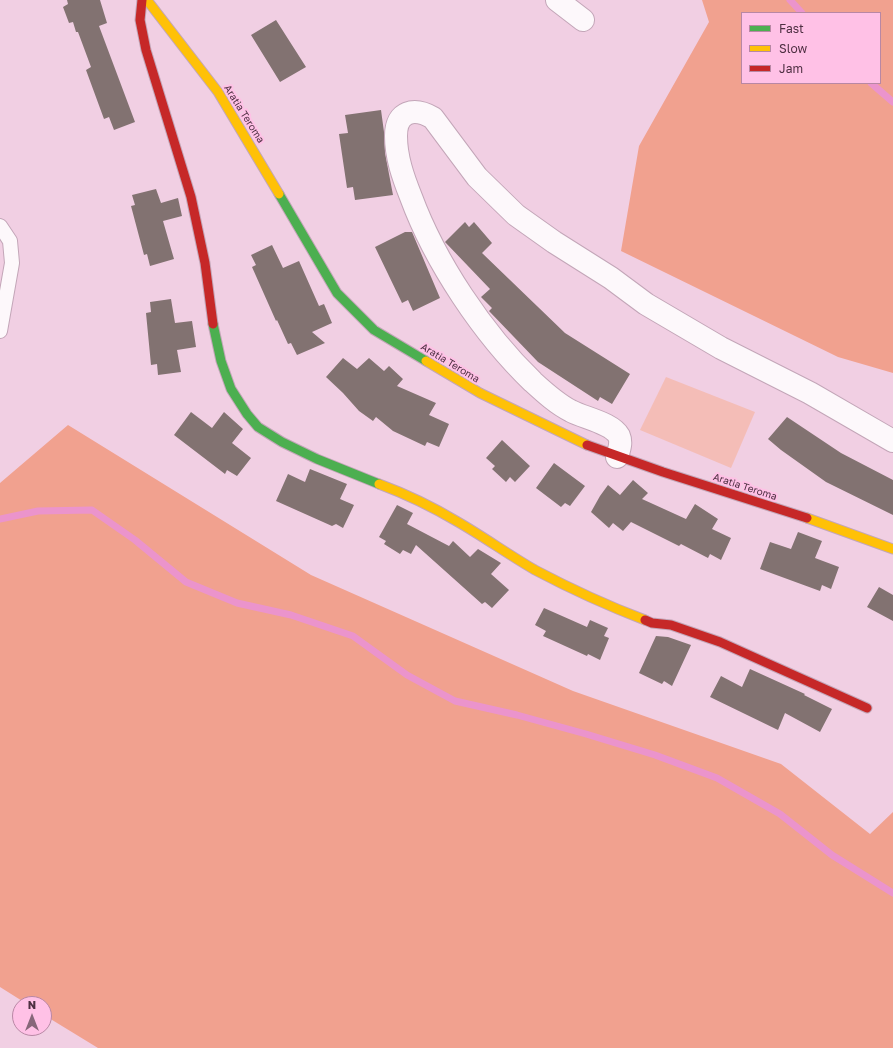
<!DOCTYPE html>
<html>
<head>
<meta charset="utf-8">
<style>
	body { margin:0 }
	#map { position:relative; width:893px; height:1048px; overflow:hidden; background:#f1cfe3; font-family:"Golos Text",sans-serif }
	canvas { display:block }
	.legend { position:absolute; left:741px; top:12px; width:140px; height:72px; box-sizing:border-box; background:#ffc1e6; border:1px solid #b887a4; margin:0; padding:5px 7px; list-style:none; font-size:12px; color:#4e2f42 }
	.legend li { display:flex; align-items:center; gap:8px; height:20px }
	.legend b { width:20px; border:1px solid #b887a4 }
	.north { position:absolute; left:12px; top:996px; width:40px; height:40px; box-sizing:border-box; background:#ffc1e6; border:1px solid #b887a4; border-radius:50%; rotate:0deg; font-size:11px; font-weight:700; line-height:16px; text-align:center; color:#4e2f42 }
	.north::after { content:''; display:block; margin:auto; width:14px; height:18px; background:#87677a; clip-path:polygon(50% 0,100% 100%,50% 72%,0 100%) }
</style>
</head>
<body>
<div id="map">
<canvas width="893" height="1048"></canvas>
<ul class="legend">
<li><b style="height:5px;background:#4caf50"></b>Fast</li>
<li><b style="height:5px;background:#ffc107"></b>Slow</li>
<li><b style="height:5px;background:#c62828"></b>Jam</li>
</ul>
<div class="north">N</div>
</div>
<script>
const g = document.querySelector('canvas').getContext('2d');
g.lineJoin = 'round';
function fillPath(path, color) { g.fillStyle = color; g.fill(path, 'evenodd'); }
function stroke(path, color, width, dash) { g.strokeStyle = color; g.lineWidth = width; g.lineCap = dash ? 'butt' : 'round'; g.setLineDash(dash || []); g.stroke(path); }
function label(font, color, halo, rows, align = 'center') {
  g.font = font + ' "Golos Text",sans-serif'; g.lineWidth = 4; g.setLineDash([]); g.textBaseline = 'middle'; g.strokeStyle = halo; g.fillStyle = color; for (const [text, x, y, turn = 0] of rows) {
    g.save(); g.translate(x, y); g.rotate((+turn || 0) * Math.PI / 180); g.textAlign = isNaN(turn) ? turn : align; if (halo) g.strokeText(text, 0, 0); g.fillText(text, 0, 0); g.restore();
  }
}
const green = new Path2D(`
	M 666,377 L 755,412 L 731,468 L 640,430 Z`);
const forest = new Path2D(`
	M 702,0 L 893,0 L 893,373 L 838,357 L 621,251 L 639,146 L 709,22 ZM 742,13 L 880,13 L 880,83 L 742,83 Z
	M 68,425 L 311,575 L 573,691 L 781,764 L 870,834 L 893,812 L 893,1048 L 98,1048 L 44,1015 L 44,1004 L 27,1004 L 0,987 L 0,483 Z`);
const stream = new Path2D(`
	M 790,0 L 802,13
	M 871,83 L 893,102
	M 0,519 L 38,511 L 92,510 L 135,540 L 186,582 L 237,603 L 291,615 L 353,636 L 407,675 L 455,701 L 517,715 L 586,734 L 655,755 L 717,778 L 780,814 L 832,855 L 893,893`);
const building = new Path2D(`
	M 67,0 L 100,0 L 107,23 L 99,26 L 135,122 L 114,130 L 109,117 L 104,119 L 86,70 L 91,67 L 78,32 L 76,32 L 73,22 L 69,23 L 63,7 L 68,4 Z
	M 276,20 L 306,67 L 280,82 L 251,35 Z
	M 381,110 L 384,132 L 385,153 L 393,195 L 355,200 L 353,187 L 347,188 L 339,134 L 348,133 L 345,115 Z
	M 156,189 L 161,203 L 178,198 L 182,216 L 163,221 L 174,259 L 150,266 L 147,254 L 144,255 L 131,206 L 135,205 L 132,195 Z
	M 465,222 L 469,227 L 474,222 L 492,243 L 482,253 L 565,333 L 630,374 L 612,404 L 600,397 L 598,401 L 538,362 L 489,311 L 492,308 L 481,297 L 490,289 L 445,242 Z
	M 405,232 L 412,232 L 440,298 L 413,311 L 408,300 L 402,303 L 375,247 Z
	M 272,245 L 283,268 L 299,261 L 319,306 L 324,304 L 332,323 L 312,332 L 325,343 L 297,355 L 291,343 L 288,344 L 277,320 L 276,321 L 252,267 L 256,265 L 251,255 Z
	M 171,299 L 175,323 L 192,321 L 196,347 L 177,350 L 181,372 L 158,375 L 157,364 L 151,365 L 146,313 L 151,312 L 150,302 Z
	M 343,358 L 357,369 L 369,358 L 384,371 L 389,366 L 403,379 L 397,386 L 436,403 L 429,415 L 449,424 L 439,447 L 427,442 L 425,446 L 393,431 L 376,417 L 373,421 L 359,411 L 343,393 L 326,377 Z
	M 191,412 L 212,428 L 224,412 L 243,429 L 232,443 L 251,458 L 237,476 L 227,470 L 225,474 L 174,435 Z
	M 787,417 L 841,453 L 893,480 L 893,515 L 826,482 L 781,450 L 768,439 Z
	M 502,440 L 530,466 L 515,482 L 510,477 L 506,482 L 492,469 L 495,466 L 486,458 Z
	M 554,463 L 585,486 L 570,506 L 565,503 L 561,507 L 536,488 Z
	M 310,469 L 347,484 L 340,499 L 354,505 L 343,528 L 336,524 L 332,526 L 276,501 L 288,474 L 305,482 Z
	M 633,480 L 648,493 L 642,499 L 686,519 L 695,504 L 718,519 L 712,529 L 731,538 L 721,560 L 710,554 L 708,558 L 681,544 L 679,546 L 631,522 L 623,531 L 613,523 L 609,528 L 591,512 L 600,496 L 608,485 L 620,495 Z
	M 397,505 L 413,513 L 407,524 L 449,546 L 453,541 L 470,557 L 478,549 L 501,563 L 491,574 L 509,590 L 492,608 L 485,602 L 482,604 L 416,545 L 411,554 L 403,550 L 400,554 L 384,544 L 386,541 L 379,537 Z
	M 798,532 L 822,541 L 815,558 L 839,567 L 831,589 L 822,585 L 820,591 L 760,569 L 770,542 L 791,549 Z
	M 879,587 L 893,595 L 893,621 L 867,607 Z
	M 544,608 L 587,627 L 590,620 L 608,628 L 604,636 L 609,638 L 600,660 L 588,654 L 587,656 L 543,636 L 546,631 L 535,625 Z
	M 656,636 L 668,637 L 691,645 L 672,686 L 664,681 L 662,684 L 639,673 Z
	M 750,669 L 805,694 L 804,695 L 832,709 L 820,732 L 785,713 L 778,730 L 710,697 L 721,676 L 742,687 Z`);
const lane = new Path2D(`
	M 0,226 L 10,241 L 12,263 L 0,331`);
const street = new Path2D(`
	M 557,0 L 583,20
	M 617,457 C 619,450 622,443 619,436 C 612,423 584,418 571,411 C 557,404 545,393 533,382 C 483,334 435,262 411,197 C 403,177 396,157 396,136 C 396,111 414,107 433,118 L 477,177 L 516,215 L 554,242 L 611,278 L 646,304 L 721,348 L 810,393 L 893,441`);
const fast = new Path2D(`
	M 279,194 L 337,293 L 374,330 L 426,361
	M 213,324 L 221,361 L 231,389 L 247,414 L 258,427 L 282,442 L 317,459 L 379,484`);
const slow = new Path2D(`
	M 147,0 L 218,92 L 279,194
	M 426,361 L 480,393 L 587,445
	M 379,484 C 406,494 433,507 458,522 C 484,537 509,555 535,570 C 571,589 608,606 645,620
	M 807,518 L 893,549`);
const jam = new Path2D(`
	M 142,0 L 140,20 L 146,50 L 191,197 L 205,263 L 213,324
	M 587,445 L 663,472 L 807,518
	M 645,620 L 652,623 L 671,625 L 720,642 L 867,708`);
const streetNames = [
	["Aratia Teroma",244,114,58],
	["Aratia Teroma",450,363,31],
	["Aratia Teroma",745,487,18]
];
fillPath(green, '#f4bdb7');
fillPath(forest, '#f1a18f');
stroke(stream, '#eb94cc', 7);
fillPath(building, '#827271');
stroke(lane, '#c3a6b8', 16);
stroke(street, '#c3a6b8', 24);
stroke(fast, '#c3a6b8', 11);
stroke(slow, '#c3a6b8', 11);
stroke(jam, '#c3a6b8', 11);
stroke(lane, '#fdf8fb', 14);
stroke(street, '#fdf8fb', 22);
stroke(fast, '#4caf50', 9);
stroke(slow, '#ffc107', 9);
stroke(jam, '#c62828', 9);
label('10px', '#4e2f42', '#ffc1e6', streetNames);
</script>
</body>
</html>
